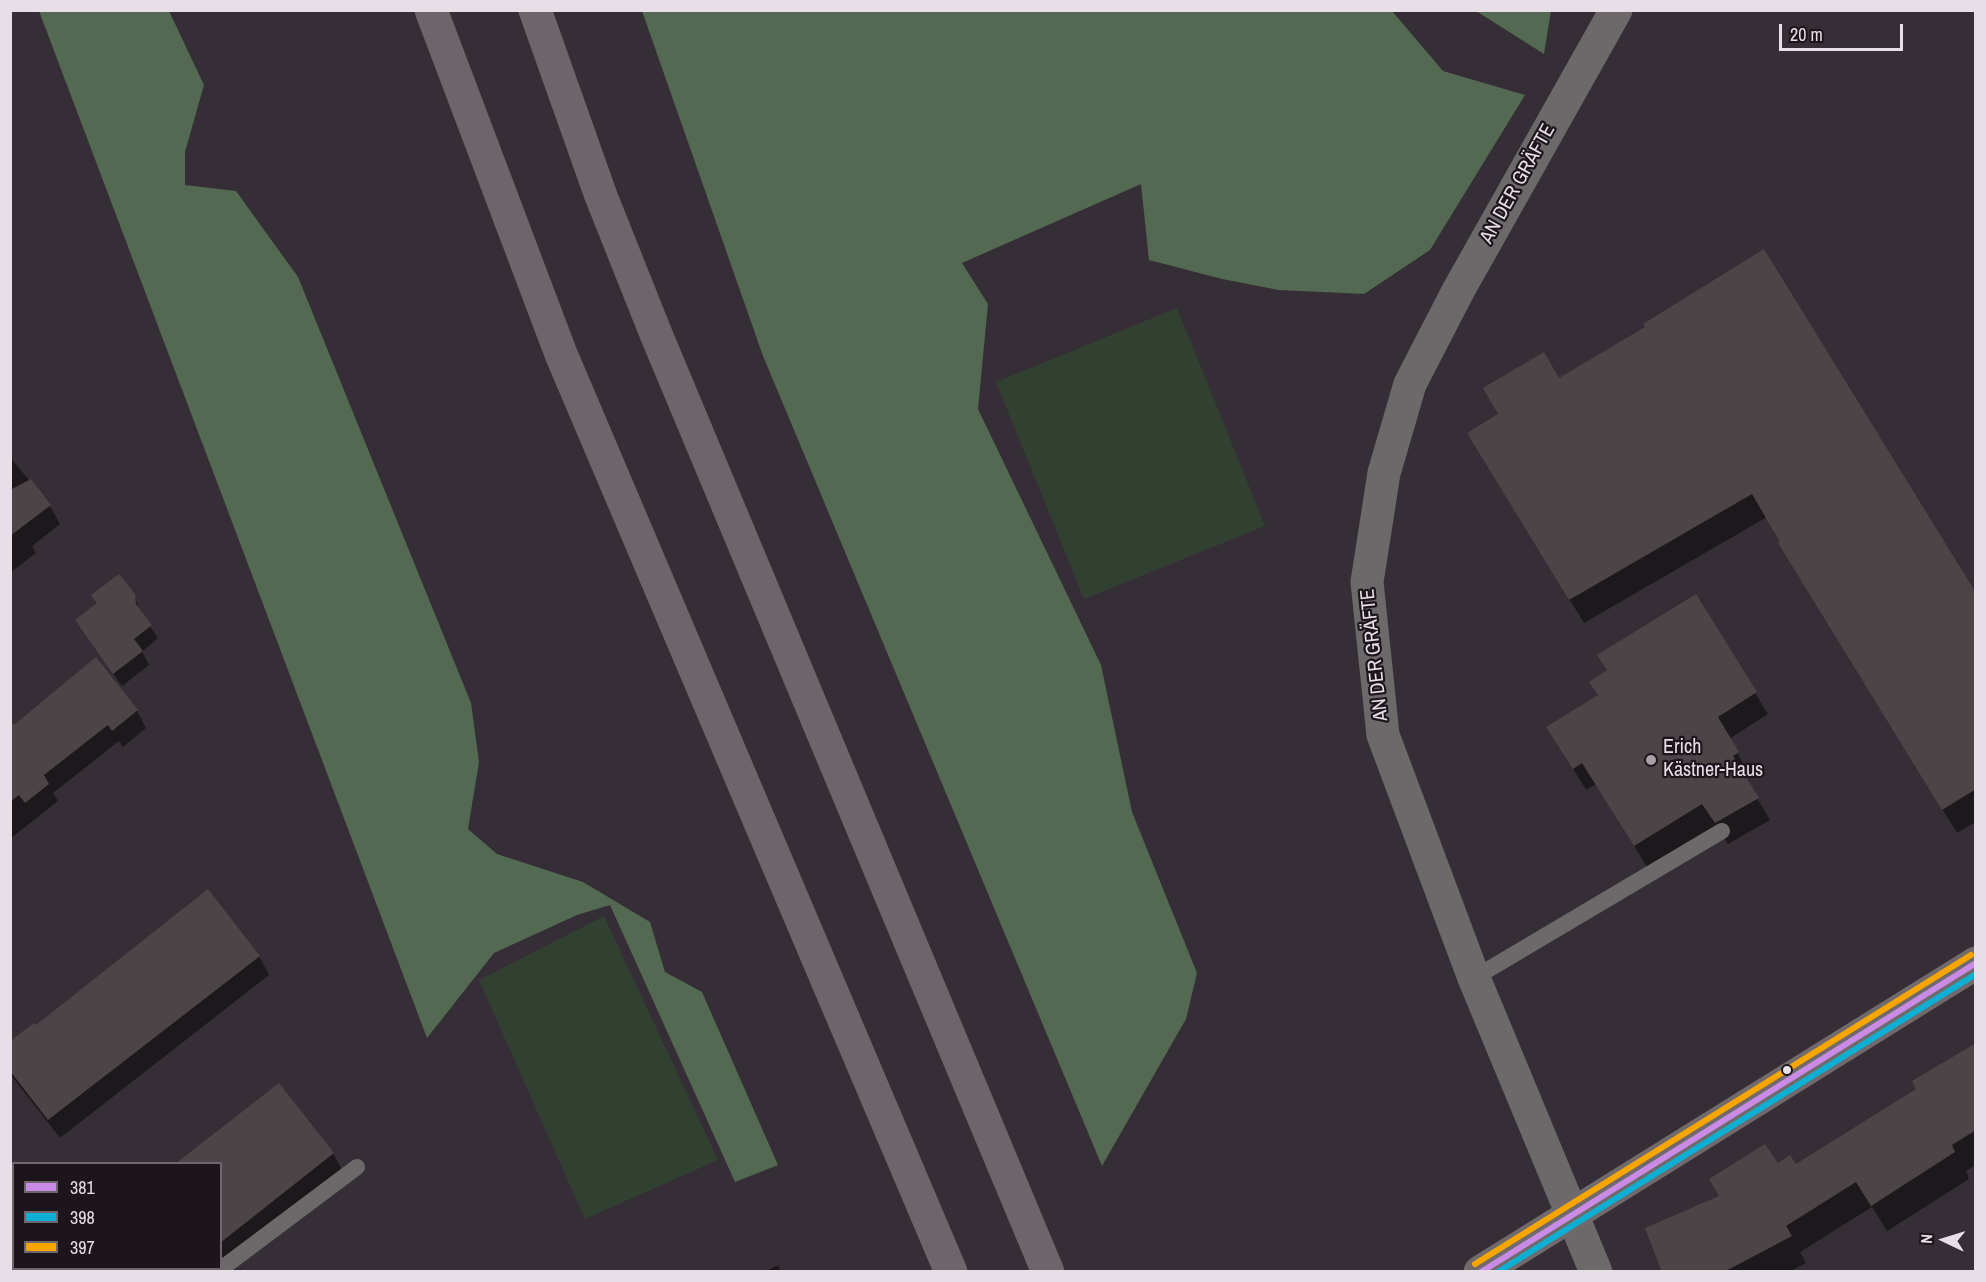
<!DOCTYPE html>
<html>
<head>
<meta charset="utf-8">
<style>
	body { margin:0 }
	#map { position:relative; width:1986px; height:1282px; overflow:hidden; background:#362e36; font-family:"Archivo Narrow",sans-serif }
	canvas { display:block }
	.frame { position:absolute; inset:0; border:12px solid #e8dee8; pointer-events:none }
	.legend { position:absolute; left:12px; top:1162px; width:210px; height:108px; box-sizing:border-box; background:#1c151c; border:2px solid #6e656e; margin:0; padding:8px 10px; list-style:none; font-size:18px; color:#e8dee8 }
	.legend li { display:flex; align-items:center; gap:12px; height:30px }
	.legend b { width:30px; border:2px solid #6e656e }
	.north { position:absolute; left:1914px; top:1210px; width:60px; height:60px; -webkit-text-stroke:4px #1c151c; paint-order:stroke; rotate:274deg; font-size:16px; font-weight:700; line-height:24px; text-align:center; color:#e8dee8 }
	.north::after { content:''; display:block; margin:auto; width:21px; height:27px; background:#e8dee8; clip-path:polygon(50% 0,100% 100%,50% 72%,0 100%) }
	.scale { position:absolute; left:1779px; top:24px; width:124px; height:27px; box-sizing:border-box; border:3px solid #e8dee8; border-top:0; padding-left:8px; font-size:18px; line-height:21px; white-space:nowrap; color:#e8dee8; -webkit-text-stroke:4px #1c151c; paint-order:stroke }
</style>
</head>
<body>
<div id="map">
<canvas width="1986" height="1282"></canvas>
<div class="frame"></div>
<ul class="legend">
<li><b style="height:8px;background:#ca8be6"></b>381</li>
<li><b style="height:8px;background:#0dafd3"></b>398</li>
<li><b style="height:8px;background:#f7a600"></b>397</li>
</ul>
<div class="north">N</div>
<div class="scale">20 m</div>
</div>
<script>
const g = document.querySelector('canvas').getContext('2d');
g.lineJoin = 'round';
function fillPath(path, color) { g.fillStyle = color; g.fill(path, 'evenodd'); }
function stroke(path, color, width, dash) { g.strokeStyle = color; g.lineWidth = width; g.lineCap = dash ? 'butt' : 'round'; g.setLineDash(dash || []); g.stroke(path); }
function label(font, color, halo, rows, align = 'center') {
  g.font = font + ' "Archivo Narrow",sans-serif'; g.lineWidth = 4.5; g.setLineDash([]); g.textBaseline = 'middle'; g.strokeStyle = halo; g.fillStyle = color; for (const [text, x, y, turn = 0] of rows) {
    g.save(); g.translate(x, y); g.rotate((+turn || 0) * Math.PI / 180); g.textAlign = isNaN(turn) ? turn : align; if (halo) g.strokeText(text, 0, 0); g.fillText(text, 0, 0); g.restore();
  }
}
const green = new Path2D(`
	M 1177,308 L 1265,526 L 1084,599 L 996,382 Z
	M 604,916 L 718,1160 L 585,1219 L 479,980 Z`);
const forest = new Path2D(`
	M 39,11 L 169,11 L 204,85 L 185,152 L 185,185 L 236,191 L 298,277 L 471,703 L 479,762 L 468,829 L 497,854 L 583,882 L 650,922 L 665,972 L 702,992 L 778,1165 L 735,1182 L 610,905 L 577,915 L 494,953 L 427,1038 Z
	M 642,11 L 1392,11 L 1443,71 L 1525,95 L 1430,250 L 1364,294 L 1279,290 L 1222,279 L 1149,260 L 1141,184 L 962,263 L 988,304 L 978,409 L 1101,665 L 1132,812 L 1197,973 L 1186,1019 L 1102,1166 L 763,356 Z
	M 1476,11 L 1551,11 L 1544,54 Z`);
const shadow = new Path2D(`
	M 1559,380 L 1976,596 L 1976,822 L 1957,833 L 1794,568 L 1767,517 L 1584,623 L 1482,457 Z
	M 10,457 L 50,506 L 60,524 L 32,546 L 36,553 L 10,573 Z
	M 134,595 L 142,615 L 158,638 L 142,652 L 149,665 L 122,686 L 85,633 L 98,605 Z
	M 1695,596 L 1768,714 L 1729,739 L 1750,775 L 1745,778 L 1770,820 L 1728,844 L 1716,825 L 1647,867 L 1596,784 L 1586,790 L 1561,749 L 1599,696 L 1608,671 Z
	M 137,711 L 146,728 L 123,747 L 119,741 L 53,793 L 58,801 L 10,839 L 10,730 Z
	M 259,956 L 269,975 L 60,1138 L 10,1074 L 10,1043 L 36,1027 Z
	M 1976,1045 L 1976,1165 L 1966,1171 L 1969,1179 L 1887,1231 L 1872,1207 L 1800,1252 L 1806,1263 L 1789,1272 L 1664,1272 L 1721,1197 L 1778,1165 L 1795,1166 L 1918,1089 Z
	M 333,1153 L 342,1170 L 220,1265 L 220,1164 Z
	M 778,1265 L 781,1272 L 764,1272 Z
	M 45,1268 L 216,1268 L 212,1272 L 41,1272 Z`);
const building = new Path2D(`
	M 1764,249 L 1976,593 L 1976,789 L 1942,810 L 1778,543 L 1780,542 L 1752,494 L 1569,600 L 1467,433 L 1498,414 L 1483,388 L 1544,352 L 1559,378 L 1645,327 L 1643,324 Z
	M 31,479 L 51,505 L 10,536 L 10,490 Z
	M 119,574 L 135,594 L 136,604 L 152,625 L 134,639 L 143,651 L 113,674 L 75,620 L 97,603 L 91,595 Z
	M 1696,594 L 1757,692 L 1718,717 L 1739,752 L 1733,756 L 1759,798 L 1715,823 L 1702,804 L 1634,846 L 1582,763 L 1573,769 L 1546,727 L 1598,695 L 1589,682 L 1607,670 L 1597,655 Z
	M 96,657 L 138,710 L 112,731 L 108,725 L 44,775 L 49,784 L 25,803 L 19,795 L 10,802 L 10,720 L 14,725 Z
	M 208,889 L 260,956 L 48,1120 L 10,1071 L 10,1041 L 34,1023 L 36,1025 Z
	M 1976,1043 L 1976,1130 L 1952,1145 L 1955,1152 L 1871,1206 L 1856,1182 L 1786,1226 L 1792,1236 L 1724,1272 L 1662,1272 L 1645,1228 L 1719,1196 L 1709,1179 L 1765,1144 L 1778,1163 L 1790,1155 L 1796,1164 L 1916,1089 L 1912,1081 Z
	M 279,1083 L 334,1153 L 220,1243 L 220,1164 L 175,1164 Z`);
const lane = new Path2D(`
	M 1474,978 L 1722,831
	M 217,1272 L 357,1167`);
const street = new Path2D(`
	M 1596,1272 L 1474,978 L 1383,735 L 1367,582 L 1384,473 L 1410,384 L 1458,291 L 1616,10`);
const secondary = new Path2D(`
	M 1480,1272 L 1976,963`);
const highway = new Path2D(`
	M 431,10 L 561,354 L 951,1272
	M 535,10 L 601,196 L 656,334 L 1048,1272`);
const bus1 = new Path2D(`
	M 1481,1272 L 1976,963`);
const bus2 = new Path2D(`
	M 1498,1272 L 1976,974`);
const bus3 = new Path2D(`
	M 1475,1264 L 1971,955`);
const markers = [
	[1651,760,6,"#aaa0aa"],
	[1787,1070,5,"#e8dee8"]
];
const streetNames = [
	["AN DER GRÄFTE",1518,184,-61],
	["AN DER GRÄFTE",1375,655,-96]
];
const poiNames = [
	["Erich",1663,748],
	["Kästner-Haus",1663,771]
];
fillPath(green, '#324031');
fillPath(forest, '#536951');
fillPath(shadow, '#0007');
fillPath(building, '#4c4447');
stroke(lane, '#6d696a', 16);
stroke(street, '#6d696a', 33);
stroke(secondary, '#716a6d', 33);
stroke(highway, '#6d6569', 33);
stroke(bus1, '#ca8be6', 6);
stroke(bus2, '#0dafd3', 6);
stroke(bus3, '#f7a600', 6);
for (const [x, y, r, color] of markers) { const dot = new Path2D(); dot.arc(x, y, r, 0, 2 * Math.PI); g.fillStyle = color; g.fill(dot); stroke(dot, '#1c151c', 2); }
label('20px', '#e8dee8', '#1c151c', streetNames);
label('20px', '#e8dee8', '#1c151c', poiNames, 'left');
</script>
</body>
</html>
